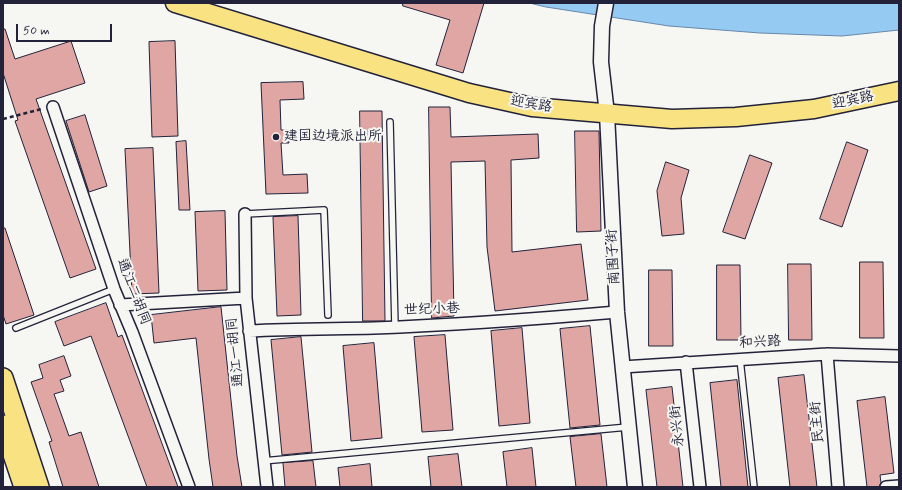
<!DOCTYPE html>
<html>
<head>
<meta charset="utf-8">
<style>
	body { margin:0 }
	#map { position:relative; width:902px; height:490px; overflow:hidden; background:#f6f6f2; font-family:Mynerve,sans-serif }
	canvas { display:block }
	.frame { position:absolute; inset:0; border:4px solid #22223b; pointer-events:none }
	.scale { position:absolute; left:16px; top:24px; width:96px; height:18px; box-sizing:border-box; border:2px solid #22223b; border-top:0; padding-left:5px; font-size:12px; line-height:14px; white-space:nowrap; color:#22223b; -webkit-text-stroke:3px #f6f6f2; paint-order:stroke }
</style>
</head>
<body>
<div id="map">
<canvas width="902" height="490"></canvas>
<div class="frame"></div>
<div class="scale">50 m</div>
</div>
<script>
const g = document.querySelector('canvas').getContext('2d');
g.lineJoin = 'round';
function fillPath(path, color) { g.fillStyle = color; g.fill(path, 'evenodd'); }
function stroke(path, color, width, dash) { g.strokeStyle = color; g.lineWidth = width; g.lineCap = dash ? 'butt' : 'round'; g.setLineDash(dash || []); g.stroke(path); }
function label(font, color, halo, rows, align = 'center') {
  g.font = font + ' Mynerve,"LXGW WenKai TC",sans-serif'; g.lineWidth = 4; g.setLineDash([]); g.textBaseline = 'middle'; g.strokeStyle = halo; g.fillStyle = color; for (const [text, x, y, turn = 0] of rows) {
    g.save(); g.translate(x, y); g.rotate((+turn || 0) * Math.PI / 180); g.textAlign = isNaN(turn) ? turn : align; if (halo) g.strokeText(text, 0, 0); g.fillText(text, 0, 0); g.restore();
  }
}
const water = new Path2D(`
	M 530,3 L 899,3 L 899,30 L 842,36 L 760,33 L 669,26 L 546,7 Z`);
const building = new Path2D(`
	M 403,3 L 484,3 L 463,73 L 436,65 L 450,20 L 403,6 Z
	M 3,29 L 5,29 L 15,59 L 71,41 L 85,83 L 36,99 L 96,269 L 70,278 L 15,121 L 18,120 L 3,73 Z
	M 175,41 L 178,136 L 152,137 L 149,42 Z
	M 303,82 L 304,99 L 280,100 L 281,130 L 288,130 L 289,143 L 281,143 L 283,175 L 307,174 L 308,193 L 266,194 L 261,83 Z
	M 429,107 L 450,107 L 451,137 L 538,134 L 539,158 L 511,160 L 512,252 L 581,244 L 588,300 L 495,311 L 487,247 L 485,161 L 451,162 L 454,316 L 432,318 Z
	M 360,111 L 382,111 L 385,321 L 363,321 Z
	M 85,115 L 107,186 L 89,192 L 66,121 Z
	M 575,131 L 599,131 L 601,231 L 577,232 Z
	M 186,141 L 190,210 L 179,210 L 176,142 Z
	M 847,142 L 868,150 L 842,227 L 820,219 Z
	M 153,148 L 159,293 L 132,294 L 125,149 Z
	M 750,155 L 772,163 L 745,239 L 723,232 Z
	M 666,162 L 689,170 L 681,198 L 684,234 L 662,236 L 657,191 Z
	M 225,211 L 227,290 L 198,291 L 195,212 Z
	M 298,216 L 301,315 L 277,316 L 273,217 Z
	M 3,228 L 5,228 L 34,315 L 6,324 L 3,315 Z
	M 860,262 L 883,262 L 884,338 L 860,338 Z
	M 788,264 L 811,264 L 812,340 L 789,340 Z
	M 717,265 L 740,265 L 741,340 L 717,340 Z
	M 649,270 L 672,270 L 673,346 L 649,346 Z
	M 106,303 L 118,337 L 122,335 L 178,487 L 147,487 L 91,336 L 64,346 L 55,322 Z
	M 221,307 L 237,456 L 242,487 L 213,487 L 209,459 L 196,338 L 154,343 L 151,315 Z
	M 590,326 L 600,425 L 570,428 L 560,329 Z
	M 522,328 L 530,423 L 499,426 L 491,331 Z
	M 445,335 L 453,430 L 422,432 L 414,337 Z
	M 301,337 L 312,452 L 282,455 L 271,340 Z
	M 374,343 L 382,438 L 351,441 L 343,346 Z
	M 64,356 L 71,376 L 60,380 L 64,391 L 54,394 L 69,436 L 81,432 L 99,487 L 63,487 L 49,442 L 52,441 L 31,382 L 43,378 L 39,365 Z
	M 804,375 L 817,487 L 790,487 L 778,378 Z
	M 737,380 L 748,487 L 721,487 L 710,383 Z
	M 672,387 L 683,487 L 657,487 L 646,390 Z
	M 885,397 L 894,473 L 880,475 L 881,483 L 879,487 L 867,487 L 857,401 Z
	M 601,434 L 607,487 L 576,487 L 570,437 Z
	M 532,448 L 536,487 L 507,487 L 503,452 Z
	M 458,454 L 462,487 L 431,487 L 428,457 Z
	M 313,461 L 316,487 L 285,487 L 283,463 Z
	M 370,464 L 372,487 L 340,487 L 338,468 Z`);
const path = new Path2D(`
	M 3,119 L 42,109`);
const service = new Path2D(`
	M 390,122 L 395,327
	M 245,214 L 324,210 L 328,315
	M 16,328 L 114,289
	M 740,359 L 754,487
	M 263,461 L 628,427`);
const minor = new Path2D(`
	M 53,107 L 114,289 L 132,332 L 189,487
	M 245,214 L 246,298 L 267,487
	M 120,305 L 246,298
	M 249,331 C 290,329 332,329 374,328 C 455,325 536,319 617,312
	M 827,354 L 838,487
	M 686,362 L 700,487
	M 622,367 L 827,354 L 899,356
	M 886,487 L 899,486`);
const tertiary = new Path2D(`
	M 606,3 L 602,26 L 601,62 L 607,114 L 617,312 L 635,487`);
const primary = new Path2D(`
	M 175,3 L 469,93 L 532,107 L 672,119 L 736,117 L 814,109 L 899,91`);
const trunk = new Path2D(`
	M 3,378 L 39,487
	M 3,425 L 24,487`);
const markers = [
	[276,137,4,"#22223b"]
];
const streetNames = [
	["迎宾路",853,101,-12],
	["迎宾路",531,105,9],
	["南围子街",614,257,-93],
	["通江二胡同",133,292,69],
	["世纪小巷",432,310,-2],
	["和兴路",760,343,-3],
	["通江一胡同",236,352,-96],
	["民主街",818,422,-95],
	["永兴街",678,426,-96]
];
const poiNames = [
	["建国边境派出所",284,137]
];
fillPath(water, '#95cbf3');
stroke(water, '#6787a9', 1);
fillPath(building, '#e0a6a3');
stroke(building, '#22223b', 1);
stroke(service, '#22223b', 8);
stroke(minor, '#22223b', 14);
stroke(tertiary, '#22223b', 17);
stroke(primary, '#22223b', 21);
stroke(trunk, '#22223b', 22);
stroke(path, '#22223b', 2.5, [4, 3]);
stroke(service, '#f6f6f2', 5.5);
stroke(minor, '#f6f6f2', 11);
stroke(tertiary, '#f6f6f2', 14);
stroke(primary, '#f8e281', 18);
stroke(trunk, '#f8e281', 19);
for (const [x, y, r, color] of markers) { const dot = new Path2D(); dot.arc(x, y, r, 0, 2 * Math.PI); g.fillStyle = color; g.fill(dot); stroke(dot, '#f6f6f2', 1.5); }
label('14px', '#22223b', '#f6f6f2', streetNames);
label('14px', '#22223b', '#f6f6f2', poiNames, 'left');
</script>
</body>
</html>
